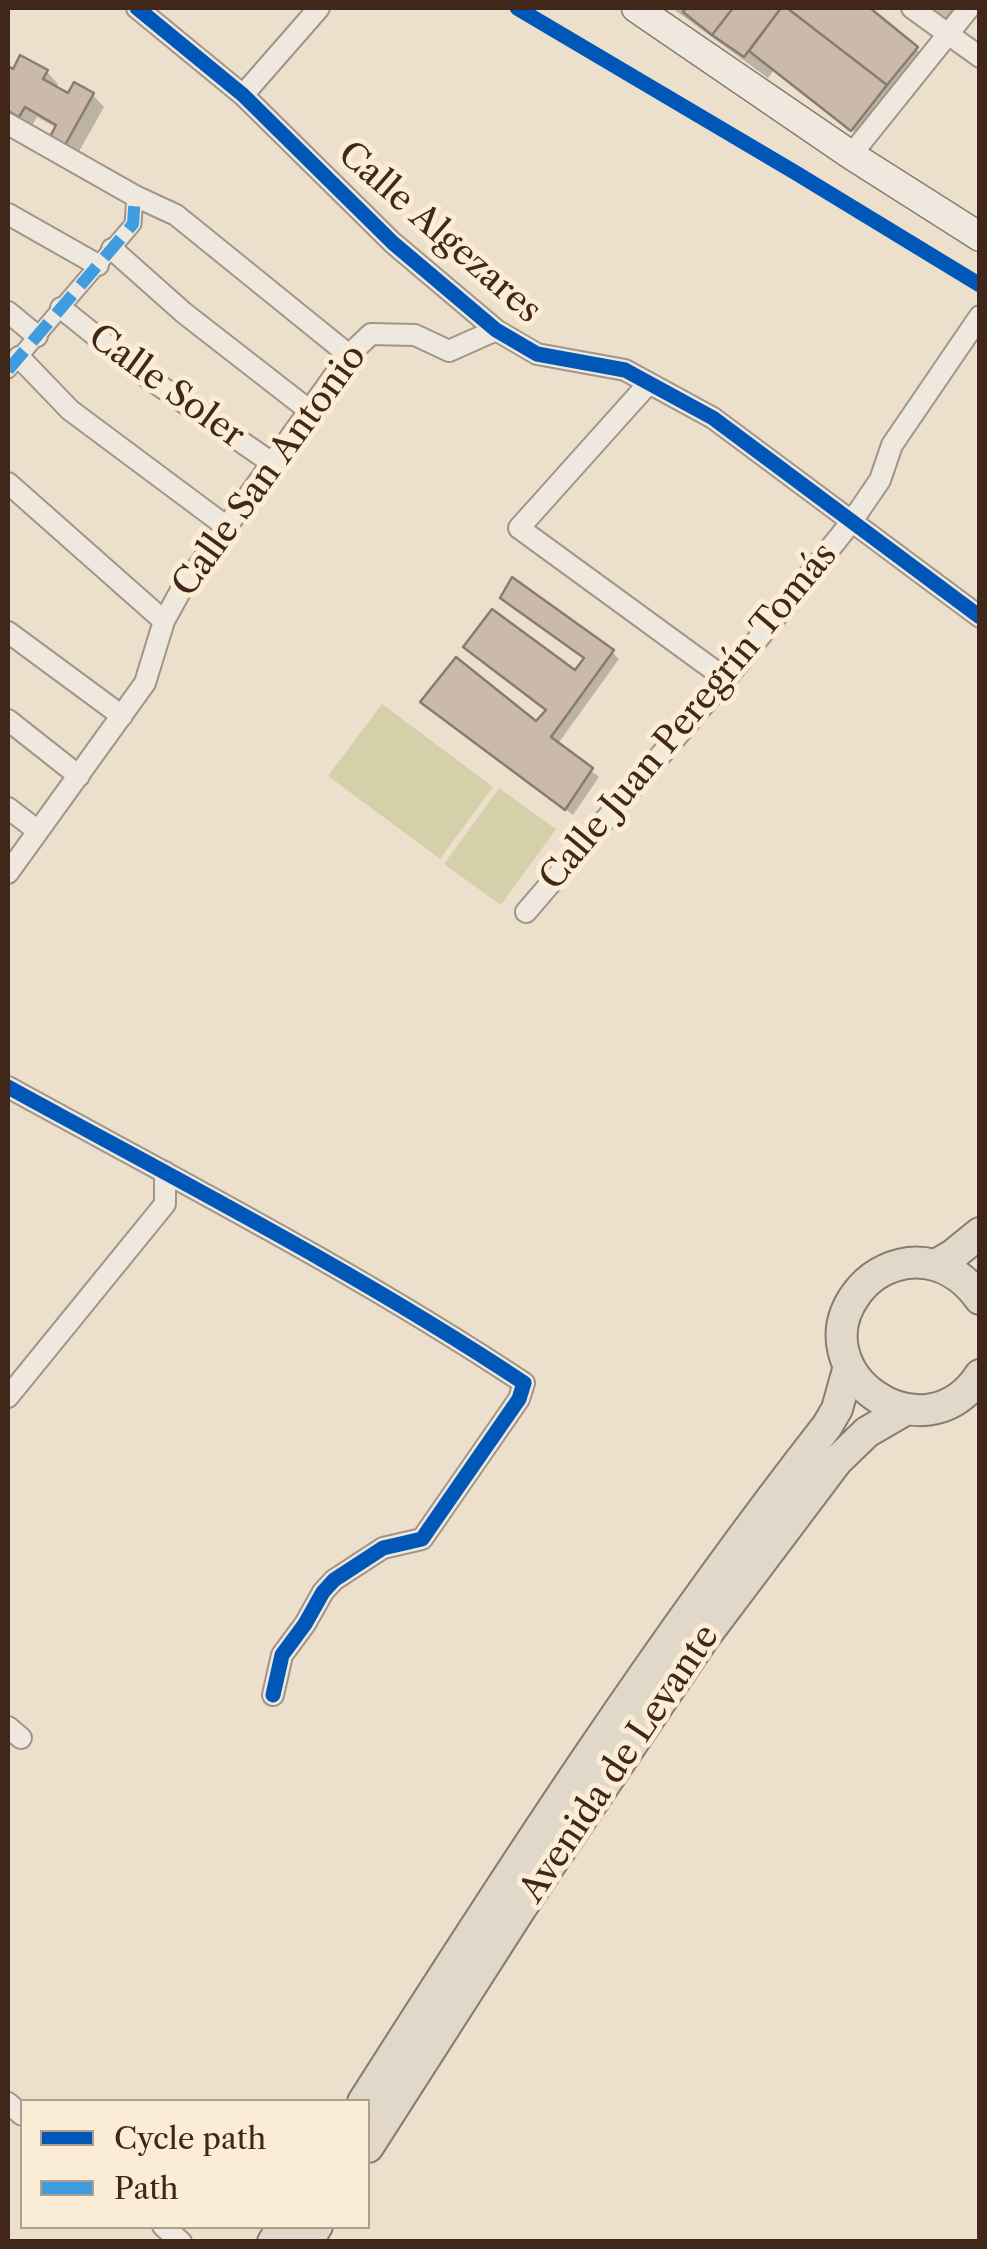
<!DOCTYPE html>
<html>
<head>
<meta charset="utf-8">
<style>
	body { margin:0 }
	#map { position:relative; width:987px; height:2249px; overflow:hidden; background:#ece0cc; font-family:"Libre Caslon Text",serif }
	canvas { display:block }
	.frame { position:absolute; inset:0; border:10px solid #41271a; pointer-events:none }
	.legend { position:absolute; left:20px; top:2099px; width:350px; height:130px; box-sizing:border-box; background:#fbedd5; border:2px solid #b19e8a; margin:0; padding:12px 18px; list-style:none; font-size:30px; color:#41271a }
	.legend li { display:flex; align-items:center; gap:20px; height:50px }
	.legend b { width:50px; border:2px solid #b19e8a }
</style>
</head>
<body>
<div id="map">
<canvas width="987" height="2249"></canvas>
<div class="frame"></div>
<ul class="legend">
<li><b style="height:12px;background:#0057b8"></b>Cycle path</li>
<li><b style="height:12px;background:#3f9cdf"></b>Path</li>
</ul>
</div>
<script>
const g = document.querySelector('canvas').getContext('2d');
g.lineJoin = 'round';
function fillPath(path, color) { g.fillStyle = color; g.fill(path, 'evenodd'); }
function stroke(path, color, width, dash) { g.strokeStyle = color; g.lineWidth = width; g.lineCap = dash ? 'butt' : 'round'; g.setLineDash(dash || []); g.stroke(path); }
function label(font, color, halo, rows, align = 'center') {
  g.font = font + ' "Libre Caslon Text",serif'; g.lineWidth = 10; g.setLineDash([]); g.textBaseline = 'middle'; g.strokeStyle = halo; g.fillStyle = color; for (const [text, x, y, turn = 0] of rows) {
    g.save(); g.translate(x, y); g.rotate((+turn || 0) * Math.PI / 180); g.textAlign = isNaN(turn) ? turn : align; if (halo) g.strokeText(text, 0, 0); g.fillText(text, 0, 0); g.restore();
  }
}
const green = new Path2D(`
	M 382,704 L 493,787 L 440,859 L 328,776 Z
	M 499,788 L 556,829 L 501,905 L 444,864 Z`);
const shadow = new Path2D(`
	M 672,8 L 866,8 L 924,56 L 860,136 L 774,70 L 768,78 Z
	M 8,69 L 14,72 L 47,72 L 58,84 L 55,89 L 69,96 L 75,85 L 93,95 L 104,107 L 77,155 L 64,148 L 57,128 L 37,117 L 31,127 L 8,113 Z
	M 612,652 L 619,659 L 557,745 L 599,777 L 573,815 L 431,709 L 537,725 L 576,673 Z`);
const building = new Path2D(`
	M 686,8 L 733,8 L 712,35 L 683,12 Z
	M 733,8 L 781,8 L 744,57 L 712,35 Z
	M 781,8 L 787,8 L 887,85 L 851,131 L 749,51 Z
	M 787,8 L 870,8 L 918,47 L 887,85 Z
	M 924,8 L 955,8 L 943,23 Z
	M 20,55 L 48,70 L 43,79 L 68,93 L 74,82 L 94,93 L 65,145 L 50,137 L 56,125 L 25,107 L 19,117 L 8,111 L 8,66 L 13,69 Z
	M 512,577 L 614,650 L 551,737 L 593,768 L 565,810 L 420,702 L 456,657 L 536,721 L 546,710 L 463,647 L 492,609 L 575,670 L 584,658 L 500,598 Z`);
const pedestrian = new Path2D(`
	M 8,370 L 133,224 L 135,196`);
const minor = new Path2D(`
	M 137,8 L 243,95 L 393,243 L 496,330 L 537,354 L 625,370 L 713,418 L 980,617
	M 912,8 L 980,57
	M 243,95 L 319,8
	M 8,124 L 135,196 L 176,215 L 349,355
	M 851,155 L 969,8
	M 8,214 L 98,265
	M 112,249 L 184,313 L 310,411
	M 61,308 L 147,377 L 272,463
	M 8,312 L 37,336
	M 19,357 L 70,410 L 227,527
	M 649,383 L 519,528 L 726,679
	M 8,483 L 164,621
	M 8,632 L 122,716
	M 8,720 L 79,776
	M 8,808 L 38,831
	M 8,873 L 145,683 L 164,621 L 180,592 L 349,355 L 371,334 L 415,335 L 449,351 L 496,330
	M 526,912 L 726,679 L 852,521 L 880,480 L 892,445 L 980,316
	M 8,1087 C 181,1182 358,1273 524,1383 L 519,1399 L 422,1539 L 383,1548 L 334,1580 L 323,1592 L 305,1624 L 282,1655 L 273,1695
	M 8,1397 L 165,1204 L 165,1172
	M 8,1727 L 21,1738
	M 8,2103 L 22,2115
	M 163,2226 L 181,2242`);
const secondary = new Path2D(`
	M 636,8 L 851,155 L 980,237`);
const primary = new Path2D(`
	M 936,1265 L 953,1255 L 980,1233
	M 980,1299 C 963,1275 938,1260 908,1263 C 887,1266 869,1277 857,1293 C 798,1372 924,1461 980,1375
	M 363,2102 C 510,1871 658,1642 827,1426 L 837,1409 L 849,1366
	M 368,2147 L 521,1908 L 703,1639 L 837,1461 L 867,1432 L 905,1410
	M 273,2242 L 283,2226
	M 307,2242 L 317,2226`);
const quiet = new Path2D(`
	M 8,370 L 133,224 L 135,196`);
const cycleway = new Path2D(`
	M 137,8 L 243,95 L 393,243 L 496,330 L 537,354 L 625,370 L 713,418 L 980,617
	M 517,8 L 796,173 L 980,285
	M 8,1087 C 181,1182 358,1273 524,1383 L 519,1399 L 422,1539 L 383,1548 L 334,1580 L 323,1592 L 305,1624 L 282,1655 L 273,1695`);
const streetNames = [
	["Calle Algezares",439,233,41],
	["Calle Soler",166,387,36],
	["Calle San Antonio",270,471,-54],
	["Calle Juan Peregrín Tomás",689,717,-50],
	["Avenida de Levante",620,1764,-56]
];
fillPath(green, '#d5d0aa');
fillPath(shadow, '#0003');
fillPath(building, '#cbbaa9');
stroke(building, '#877c71', 2.5);
stroke(pedestrian, '#a09588', 19);
stroke(minor, '#a09588', 24);
stroke(secondary, '#877c71', 31);
stroke(primary, '#877c71', 34);
stroke(pedestrian, '#efe8de', 15);
stroke(minor, '#efe8de', 20);
stroke(secondary, '#efe8de', 28);
stroke(primary, '#e2d8c9', 30);
stroke(quiet, '#3f9cdf', 12, [25, 12]);
stroke(cycleway, '#0057b8', 15);
label('35px', '#41271a', '#fbedd5', streetNames);
</script>
</body>
</html>
